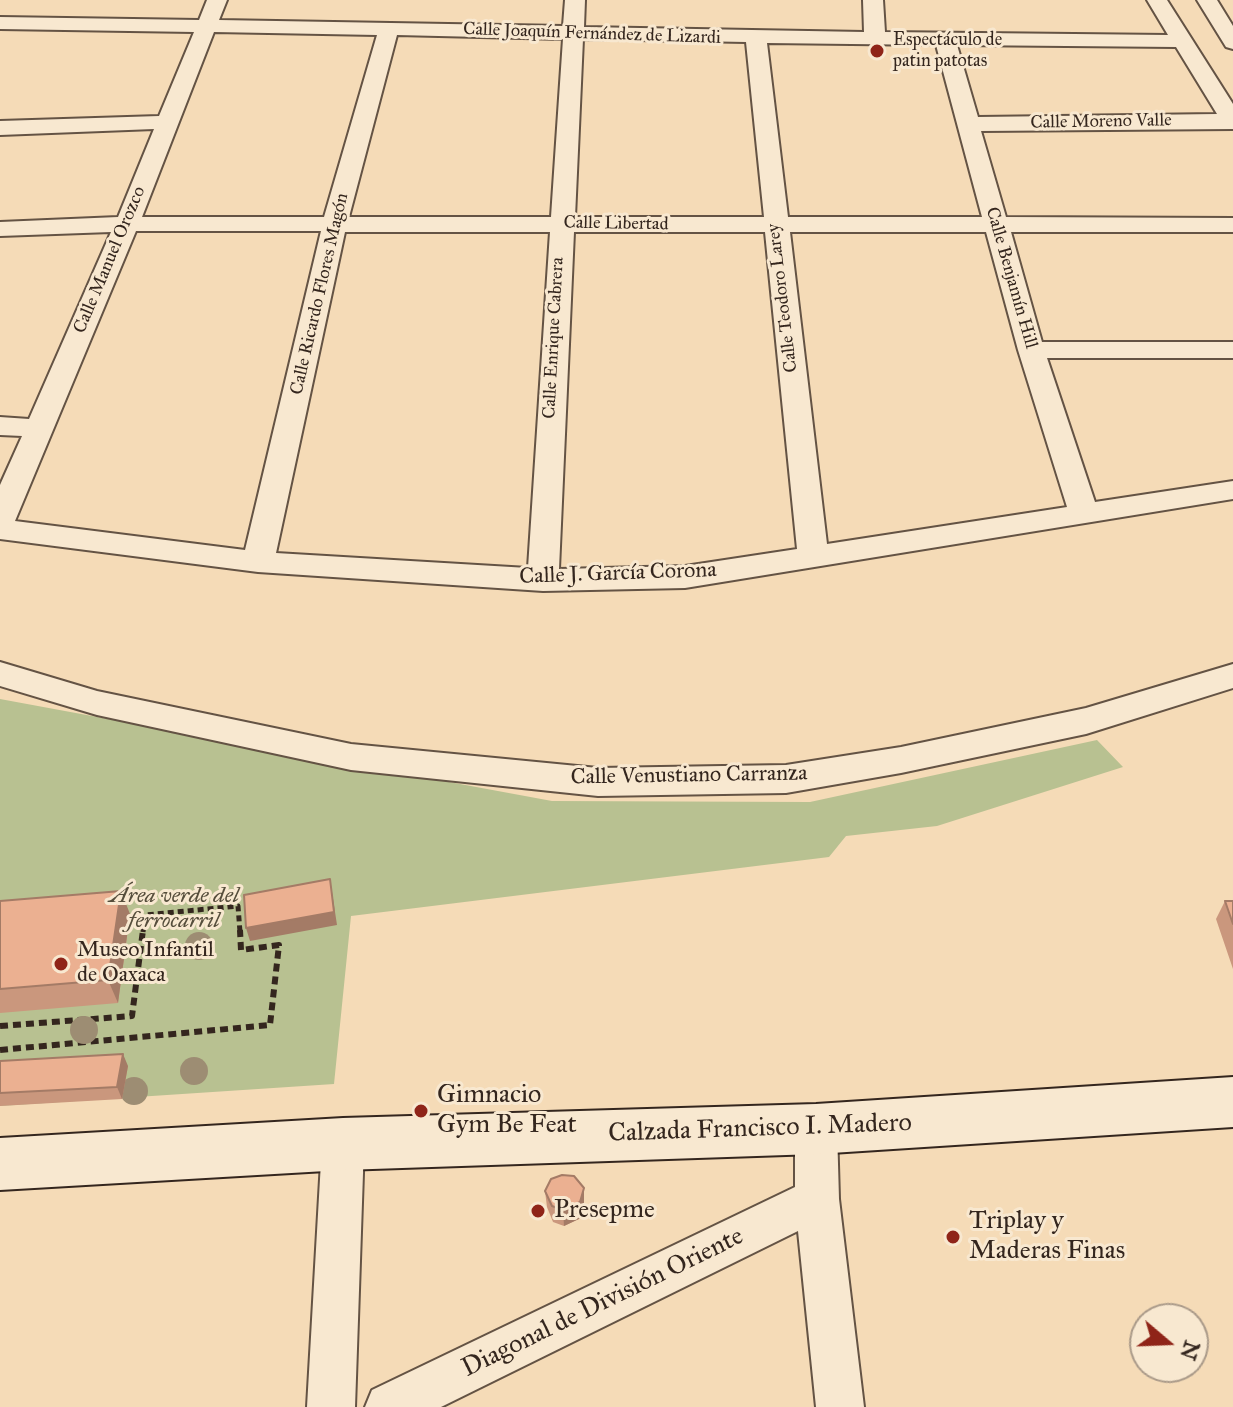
<!DOCTYPE html>
<html>
<head>
<meta charset="utf-8">
<style>
	body { margin:0 }
	#map { position:relative; width:1233px; height:1407px; overflow:hidden; background:#f5dbb7; font-family:"IM FELL Great Primer",serif }
	canvas { display:block }
	.north { position:absolute; left:1129px; top:1303px; width:80px; height:80px; box-sizing:border-box; background:#f8e8d0; border:2px solid #aa9a89; border-radius:50%; rotate:109deg; font-size:22px; font-weight:700; line-height:32px; text-align:center; color:#34261e }
	.north::after { content:''; display:block; margin:auto; width:28px; height:36px; background:#8f2418; clip-path:polygon(50% 0,100% 100%,50% 72%,0 100%) }
</style>
</head>
<body>
<div id="map">
<canvas width="1233" height="1407"></canvas>
<div class="north">N</div>
</div>
<script>
const g = document.querySelector('canvas').getContext('2d');
g.lineJoin = 'round';
function fillPath(path, color) { g.fillStyle = color; g.fill(path, 'evenodd'); }
function stroke(path, color, width, dash) { g.strokeStyle = color; g.lineWidth = width; g.lineCap = dash ? 'butt' : 'round'; g.setLineDash(dash || []); g.stroke(path); }
function label(font, color, halo, rows, align = 'center') {
  g.font = font + ' "IM FELL Great Primer",serif'; g.lineWidth = 6; g.setLineDash([]); g.textBaseline = 'middle'; g.strokeStyle = halo; g.fillStyle = color; for (const [text, x, y, turn = 0] of rows) {
    g.save(); g.translate(x, y); g.rotate((+turn || 0) * Math.PI / 180); g.textAlign = isNaN(turn) ? turn : align; if (halo) g.strokeText(text, 0, 0); g.fillText(text, 0, 0); g.restore();
  }
}
const green = new Path2D(`
	M 0,699 L 552,801 L 810,802 L 1097,740 L 1123,767 L 937,826 L 846,836 L 829,857 L 351,916 L 334,1084 L 0,1106 Z`);
const pathFar1 = new Path2D(`
	M 143,932 L 145,915 L 238,906 L 240,932`);
const path = new Path2D(`
	M 0,1026 L 132,1016 L 143,930
	M 0,1050 L 270,1025 L 279,945 L 241,950 L 240,930`);
const street = new Path2D(`
	M 207,0 L 227,0 L 219,20 L 563,26 L 565,0 L 585,0 L 584,27 L 864,32 L 863,0 L 883,0 L 885,32 L 1168,35 L 1147,0 L 1167,0 L 1233,104 L 1233,129 L 981,131 L 1006,217 L 1233,218 L 1233,232 L 1011,232 L 1042,342 L 1233,342 L 1233,358 L 1047,358 L 1095,502 L 1233,481 L 1233,499 L 685,588 L 543,591 L 258,572 L 0,539 L 0,485 L 22,436 L 0,435 L 0,417 L 29,419 L 111,232 L 0,236 L 0,222 L 118,217 L 154,129 L 0,135 L 0,121 L 159,116 L 194,32 L 0,29 L 0,17 L 199,20 ZM 214,32 L 377,35 L 324,217 L 142,217 ZM 397,35 L 563,39 L 551,217 L 349,217 ZM 583,39 L 746,42 L 764,217 L 575,217 ZM 767,43 L 936,45 L 982,217 L 788,217 ZM 957,45 L 1176,47 L 1217,114 L 978,117 ZM 136,231 L 321,231 L 245,550 L 15,521 ZM 345,232 L 550,232 L 528,568 L 276,553 ZM 574,232 L 765,232 L 797,549 L 685,566 L 559,569 ZM 790,232 L 986,232 L 1018,350 L 1067,507 L 827,544 Z
	M 1197,0 L 1217,0 L 1233,26 L 1233,49 L 1226,47 Z
	M 0,662 L 97,691 L 351,744 L 598,768 L 786,765 L 901,747 L 1086,708 L 1233,664 L 1233,688 L 1086,734 L 901,773 L 786,793 L 598,796 L 351,770 L 97,715 L 0,686 Z
	M 816,1110 L 831,1115 L 837,1129 L 839,1199 L 864,1407 L 816,1407 L 798,1231 L 441,1407 L 365,1407 L 372,1390 L 795,1187 L 795,1129 L 801,1115 Z
	M 343,1124 L 358,1130 L 364,1144 L 355,1407 L 307,1407 L 322,1144 L 328,1130 Z`);
const secondary = new Path2D(`
	M 1233,1077 L 1233,1127 L 816,1154 L 343,1170 L 0,1190 L 0,1138 L 343,1118 L 816,1104 Z`);
const trees = [
	[199,946],
	[84,1030],
	[194,1071],
	[134,1091]
];
const wall = new Path2D(`
	M 0,901 L 130,914 L 118,1003 L 0,1013 Z
	M 1225,901 L 1233,901 L 1233,969 L 1216,919 Z
	M 0,1061 L 128,1066 L 122,1099 L 0,1106 Z
	M 545,1191 L 584,1205 L 581,1218 L 564,1226 L 553,1222 L 547,1207 Z`);
const shadedWall = new Path2D(`
	M 330,879 L 337,925 L 250,941 L 246,928 Z
	M 121,891 L 130,914 L 118,1003 L 108,980 Z
	M 123,1054 L 128,1066 L 122,1099 L 117,1087 Z
	M 584,1188 L 584,1205 L 581,1218 L 564,1226 L 563,1210 Z`);
const building = new Path2D(`
	M 330,879 L 334,912 L 246,928 L 244,895 Z
	M 121,891 L 108,980 L 0,989 L 0,901 Z
	M 1225,901 L 1233,901 L 1233,924 Z
	M 123,1054 L 117,1087 L 0,1093 L 0,1061 Z
	M 562,1175 L 574,1176 L 584,1188 L 580,1202 L 563,1210 L 552,1206 L 545,1191 L 551,1179 Z`);
const markers = [
	[877,51,8,"#8f2418"],
	[61,964,8,"#8f2418"],
	[421,1111,8,"#8f2418"],
	[538,1211,8,"#8f2418"],
	[953,1237,8,"#8f2418"]
];
const farStreetnames = [
	["Calle Joaquín Fernández de Lizardi",592,34,2],
	["Calle Moreno Valle",1101,122,-1],
	["Calle Libertad",616,224,1],
	["Calle Manuel Orozco",110,260,-67],
	["Calle Benjamín Hill",1011,278,74],
	["Calle Ricardo Flores Magón",320,294,-77],
	["Calle Teodoro Larey",783,298,-97],
	["Calle Enrique Cabrera",554,338,-87]
];
const farPoinames = [
	["Espectáculo de",893,41],
	["patin patotas",893,62]
];
const streetNames = [
	["Calle J. García Corona",618,574,-2],
	["Calle Venustiano Carranza",689,776,-1]
];
const parkNames = [
	["Área verde del",174,897],
	["ferrocarril",174,922]
];
const poiNames = [
	["Museo Infantil",77,951],
	["de Oaxaca",77,976]
];
const nearPoinames = [
	["Gimnacio",437,1096],
	["Gym Be Feat",437,1126],
	["Presepme",554,1211],
	["Triplay y",969,1222],
	["Maderas Finas",969,1252]
];
const nearStreetnames = [
	["Calzada Francisco I. Madero",760,1129,-2],
	["Diagonal de División Oriente",603,1303,-26]
];
fillPath(green, '#b8c191');
stroke(street, '#645344', 4);
stroke(secondary, '#34261e', 4);
stroke(pathFar1, '#34261e', 5, [6, 4]);
stroke(path, '#34261e', 6, [8, 5]);
fillPath(street, '#f8e8d0');
fillPath(secondary, '#f8e8d0');
g.fillStyle = '#9d8d73';
for (const [x, y] of trees) { g.beginPath(); g.arc(x, y, 14, 0, 2 * Math.PI); g.fill(); }
fillPath(wall, '#ca977d');
fillPath(shadedWall, '#a47b66');
fillPath(building, '#ebb091');
stroke(building, '#a47b66', 2);
for (const [x, y, r, color] of markers) { const dot = new Path2D(); dot.arc(x, y, r, 0, 2 * Math.PI); g.fillStyle = color; g.fill(dot); stroke(dot, '#f8e8d0', 3); }
label('18px', '#34261e', '#f8e8d0', farStreetnames);
label('18px', '#34261e', '#f8e8d0', farPoinames, 'left');
label('22px', '#34261e', '#f8e8d0', streetNames);
label('italic 22px', '#554d3b', '#f8e8d0', parkNames);
label('22px', '#34261e', '#f8e8d0', poiNames, 'left');
label('26px', '#34261e', '#f8e8d0', nearPoinames, 'left');
label('26px', '#34261e', '#f8e8d0', nearStreetnames);
</script>
</body>
</html>
